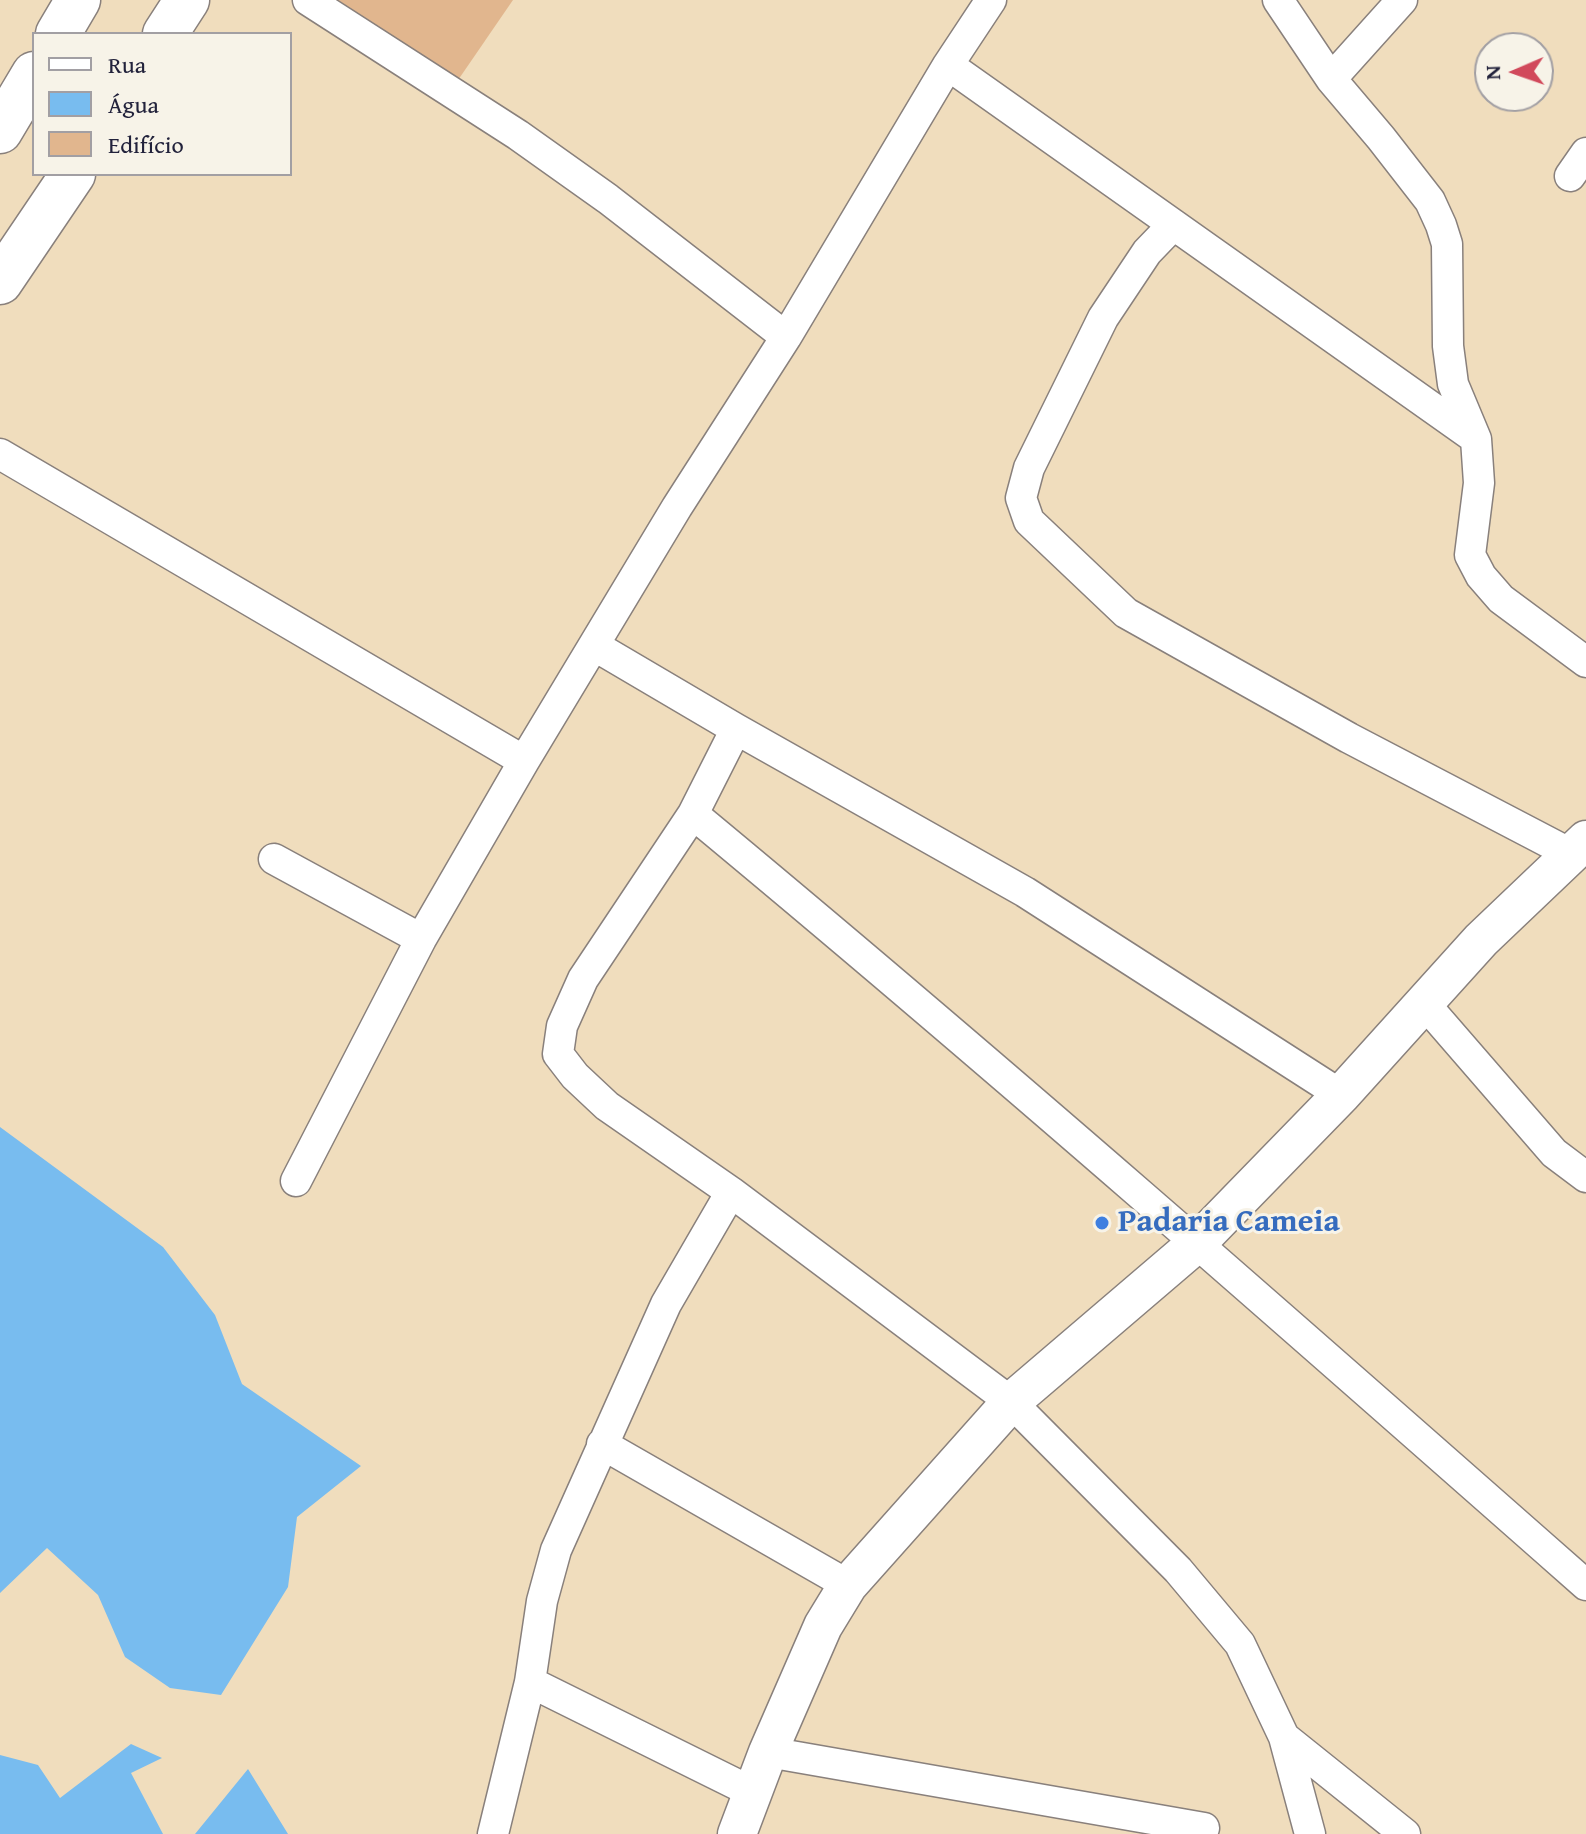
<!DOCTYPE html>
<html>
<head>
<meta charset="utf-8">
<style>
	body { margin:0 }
	#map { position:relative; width:1586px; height:1834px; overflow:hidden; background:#f0ddbd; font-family:"Gentium Book Plus",serif }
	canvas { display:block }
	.legend { position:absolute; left:32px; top:32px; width:260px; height:144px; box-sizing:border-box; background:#f7f3e8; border:2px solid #a29fa3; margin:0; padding:10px 14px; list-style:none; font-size:24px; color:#22223b }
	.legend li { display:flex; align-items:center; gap:16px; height:40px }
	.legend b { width:40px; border:2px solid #a29fa3 }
	.north { position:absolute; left:1474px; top:32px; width:80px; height:80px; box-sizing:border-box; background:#f7f3e8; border:2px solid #a29fa3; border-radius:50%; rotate:268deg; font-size:22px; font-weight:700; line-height:32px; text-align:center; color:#22223b }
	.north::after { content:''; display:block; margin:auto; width:28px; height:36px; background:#d1495b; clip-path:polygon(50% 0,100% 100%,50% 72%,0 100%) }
</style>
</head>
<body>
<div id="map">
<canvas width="1586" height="1834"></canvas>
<ul class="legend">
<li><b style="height:10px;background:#fff"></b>Rua</li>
<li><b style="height:22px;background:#78bcef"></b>Água</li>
<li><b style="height:22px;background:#e1b68e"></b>Edifício</li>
</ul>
<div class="north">N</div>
</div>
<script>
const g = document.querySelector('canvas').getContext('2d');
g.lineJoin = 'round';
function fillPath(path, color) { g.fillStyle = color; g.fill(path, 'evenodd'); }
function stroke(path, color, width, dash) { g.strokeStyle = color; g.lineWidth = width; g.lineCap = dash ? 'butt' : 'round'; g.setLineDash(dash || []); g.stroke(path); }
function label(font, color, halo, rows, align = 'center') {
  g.font = font + ' "Gentium Book Plus",serif'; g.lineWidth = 6; g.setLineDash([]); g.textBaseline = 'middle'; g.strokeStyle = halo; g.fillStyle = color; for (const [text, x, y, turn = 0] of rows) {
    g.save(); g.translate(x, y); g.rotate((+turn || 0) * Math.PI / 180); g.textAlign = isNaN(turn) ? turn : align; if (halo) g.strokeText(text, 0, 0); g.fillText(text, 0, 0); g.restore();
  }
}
const water = new Path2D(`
	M 0,1127 L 163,1247 L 215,1315 L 242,1384 L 361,1466 L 297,1517 L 288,1587 L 221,1695 L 170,1688 L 125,1657 L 98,1595 L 47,1548 L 0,1593 Z
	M 131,1744 L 162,1758 L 131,1773 L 163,1834 L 0,1834 L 0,1755 L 38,1765 L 60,1798 Z
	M 248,1769 L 288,1834 L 195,1834 Z`);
const building = new Path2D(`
	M 337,0 L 513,0 L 456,83 Z`);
const minor = new Path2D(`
	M 308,0 L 518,135 L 608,199 L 786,337
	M 1278,0 L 1331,79 L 1381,138 L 1430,201 L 1441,225 L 1447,244 L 1448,346 L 1453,384 L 1476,439 L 1479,483 L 1470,555 L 1481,576 L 1501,599 L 1586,662
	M 948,65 L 1475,438
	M 1331,79 L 1402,0
	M 1570,176 L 1586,153
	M 1173,225 L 1147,252 L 1103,318 L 1029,468 L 1021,498 L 1029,521 L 1126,613 L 1349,738 L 1571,854
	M 0,454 L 524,761
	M 595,646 L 736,729 L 1025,892 L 1341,1095
	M 736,729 L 693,814 L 583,979 L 562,1026 L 558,1054 L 575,1076 L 607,1106 L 731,1192 L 1011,1402 L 1178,1570 L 1240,1644 L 1284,1737 L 1310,1834
	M 693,814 C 996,1065 1291,1325 1586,1585
	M 274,859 L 421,939
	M 1424,1003 L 1554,1153 L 1586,1177
	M 296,1181 L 421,939 L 524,761 L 677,507 L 786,337 L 948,65 L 991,0
	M 602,1444 L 848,1585
	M 530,1682 L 752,1792
	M 1284,1737 L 1405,1834
	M 768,1752 L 1204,1828
	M 493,1834 L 530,1682 L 542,1601 L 556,1550 L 666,1304 L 731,1192`);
const tertiary = new Path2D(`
	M 737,1834 L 768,1752 L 823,1626 L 848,1585 L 1011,1402 L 1197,1243 L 1341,1095 L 1481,940 L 1586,840`);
const trunk = new Path2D(`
	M 58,34 L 78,0
	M 165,34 L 187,0
	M 0,131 L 34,74
	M 0,282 L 73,174`);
const markers = [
	[1102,1223,8,"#3f7fe0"]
];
const shopNames = [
	["Padaria Cameia",1118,1223]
];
fillPath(water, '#78bcef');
fillPath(building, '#e1b68e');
stroke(minor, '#89807c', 33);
stroke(tertiary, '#89807c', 41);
stroke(trunk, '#89807c', 47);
stroke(minor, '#fff', 30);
stroke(tertiary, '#fff', 38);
stroke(trunk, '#fff', 44);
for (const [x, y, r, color] of markers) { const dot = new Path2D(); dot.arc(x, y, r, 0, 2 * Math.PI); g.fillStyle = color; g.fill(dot); stroke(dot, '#f7f3e8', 3); }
label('bold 32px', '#366cbe', '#f7f3e8', shopNames, 'left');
</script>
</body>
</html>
